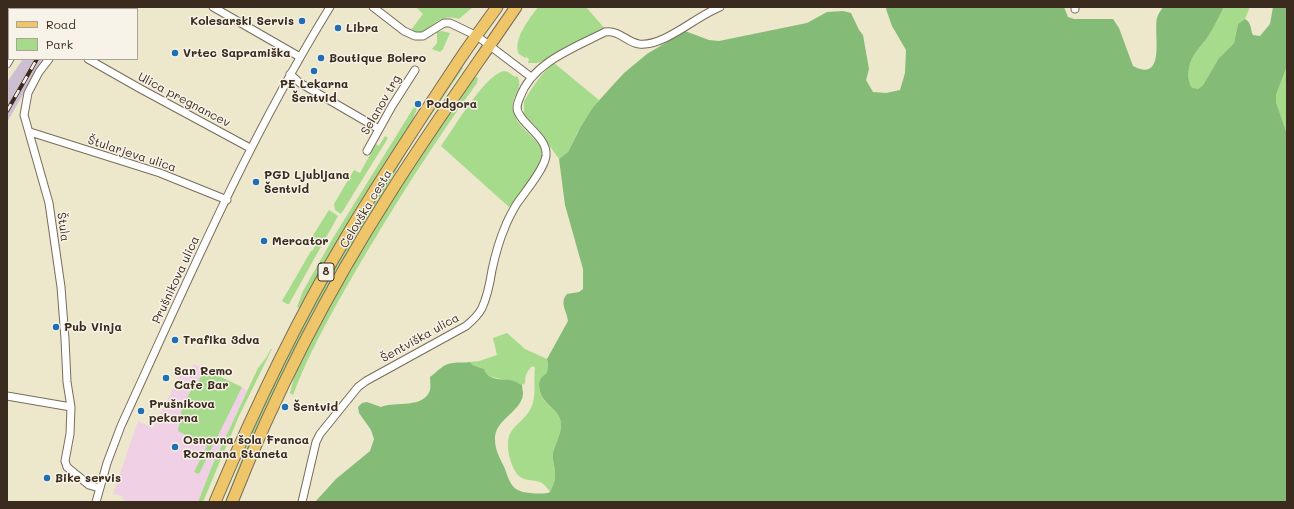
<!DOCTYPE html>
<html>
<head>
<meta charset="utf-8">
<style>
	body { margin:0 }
	#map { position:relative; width:1294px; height:509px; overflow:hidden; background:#ede7cc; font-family:Mali,sans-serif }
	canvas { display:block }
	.frame { position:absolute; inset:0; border:8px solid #3b2a1e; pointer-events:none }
	.legend { position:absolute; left:8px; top:8px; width:130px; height:52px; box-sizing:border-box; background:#f7f3e8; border:1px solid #aca397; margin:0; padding:5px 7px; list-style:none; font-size:12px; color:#3b2a1e }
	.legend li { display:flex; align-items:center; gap:8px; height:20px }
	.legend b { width:20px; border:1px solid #aca397 }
</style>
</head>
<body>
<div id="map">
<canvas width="1294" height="509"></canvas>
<div class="frame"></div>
<ul class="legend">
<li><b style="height:5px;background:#eec569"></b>Road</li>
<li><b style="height:11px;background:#a6db8b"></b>Park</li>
</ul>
</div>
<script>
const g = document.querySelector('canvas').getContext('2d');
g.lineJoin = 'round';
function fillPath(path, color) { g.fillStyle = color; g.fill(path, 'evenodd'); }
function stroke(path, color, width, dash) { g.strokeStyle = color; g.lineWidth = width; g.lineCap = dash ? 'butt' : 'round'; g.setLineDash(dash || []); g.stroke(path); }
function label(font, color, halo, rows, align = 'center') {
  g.font = font + ' Mali,sans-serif'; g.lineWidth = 3; g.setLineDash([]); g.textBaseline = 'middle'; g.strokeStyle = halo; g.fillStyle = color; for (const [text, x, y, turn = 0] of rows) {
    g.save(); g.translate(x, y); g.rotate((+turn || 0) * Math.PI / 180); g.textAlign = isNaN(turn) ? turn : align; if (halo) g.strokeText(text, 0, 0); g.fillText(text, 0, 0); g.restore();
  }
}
const built = new Path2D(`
	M 194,364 L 247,390 L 212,466 L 198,502 L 124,502 L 125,500 L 122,499 L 123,496 L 113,494 L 138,421 L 153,428 L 183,369 L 190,372 Z`);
const industrial = new Path2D(`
	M 23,59 L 44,59 L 7,122 L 7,82 Z`);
const green = new Path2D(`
	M 416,7 L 473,7 L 459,19 C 438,13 436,27 419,33 L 415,32 L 411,30 L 423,14 Z
	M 538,7 L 586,7 L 606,30 L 569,46 L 543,61 L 537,63 L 528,63 L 529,59 L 526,57 L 525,58 L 519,54 C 512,40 530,18 538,7 Z
	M 1224,7 L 1250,7 L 1245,19 L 1238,24 L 1234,43 L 1219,58 L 1203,85 L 1198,89 L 1192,89 C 1186,80 1188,64 1194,55 C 1198,48 1205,42 1209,35 C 1215,26 1219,16 1224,7 Z
	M 442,31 L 450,33 L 443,49 L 440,52 L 432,49 L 437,43 L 437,32 Z
	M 554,63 L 599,100 L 593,107 L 577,133 L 568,152 L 559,159 L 535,126 L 524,114 L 524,101 C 533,87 541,73 554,63 Z
	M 1287,66 L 1287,134 L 1276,102 L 1276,95 Z
	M 462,67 L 463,68 L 412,143 L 339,269 L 242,465 L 226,502 L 225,502 L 259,414 L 295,340 L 334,267 L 391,172 Z
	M 504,71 L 508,72 L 515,77 L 517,76 C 525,88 510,97 513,110 C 515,121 523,128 530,135 C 535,140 541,146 542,153 C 544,169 519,196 509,207 L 441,146 C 453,130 485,74 504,71 Z
	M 474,76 L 478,78 L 477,83 C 433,144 393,207 355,272 C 332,312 309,352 293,395 L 290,393 L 296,370 L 317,329 L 364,245 L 418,158 Z
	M 414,107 L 417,109 L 411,124 L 300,309 L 297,307 L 303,291 L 333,238 Z
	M 385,136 L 388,138 L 341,214 L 335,210 L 334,204 L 354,170 L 360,173 L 376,144 L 379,146 Z
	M 329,210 L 338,216 L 289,304 L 287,304 L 282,301 L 311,251 L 313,250 L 317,242 L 310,240 Z
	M 507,333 L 525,349 L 547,359 L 548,364 L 547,373 C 542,376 539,379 539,385 C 540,407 560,408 561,423 C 562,433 555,444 553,453 C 552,461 556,469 555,477 C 555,482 552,487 550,492 C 548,489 545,485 542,483 C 535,479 525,482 519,476 C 510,467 504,442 511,432 C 517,423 526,418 531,408 C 537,396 533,381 535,368 L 533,366 C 527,370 525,376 525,383 L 522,385 L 509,380 L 505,380 L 488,376 L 480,367 L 473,365 L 470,362 L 479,361 L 497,355 L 493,338 Z
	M 271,349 L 272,349 L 239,416 L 203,502 L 198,502 L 212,466 L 258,368 L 266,358 Z
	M 204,369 L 242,387 L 199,474 L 194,472 L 207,446 L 178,431 L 182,408 L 192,388 L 197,385 Z`);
const forest = new Path2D(`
	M 887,7 L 1064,7 L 1068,17 L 1074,19 L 1113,19 L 1119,28 L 1133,66 C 1167,84 1153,32 1157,18 C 1158,14 1161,10 1163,7 L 1224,7 C 1219,16 1215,26 1209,35 C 1205,42 1198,48 1194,55 C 1188,64 1186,80 1192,88 L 1198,89 L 1203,85 L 1219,58 L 1234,43 L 1238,24 L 1245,19 C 1252,23 1250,29 1253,35 L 1260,36 L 1270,24 L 1273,7 L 1287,7 L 1287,66 L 1276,95 L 1276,102 L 1287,134 L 1287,502 L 315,502 L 336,479 L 370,451 L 374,439 L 371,430 L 359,413 L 358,407 L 362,403 L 367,402 L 381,407 C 396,401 424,409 430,390 C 431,387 430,381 430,377 C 437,372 444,363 453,363 C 459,362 464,363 470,362 L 473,365 L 484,369 C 487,380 500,379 509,380 C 513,380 518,383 522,385 C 522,387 523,391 523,394 C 521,413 494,419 495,440 C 495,451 501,460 505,469 C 509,480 511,489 523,492 C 528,493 546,495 550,492 C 552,487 555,482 555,477 C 556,469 552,461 553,453 C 555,444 562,433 561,423 C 560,408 540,406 539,385 C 539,379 542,376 547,373 L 548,364 L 547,359 L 568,321 C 567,311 559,303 567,294 L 579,292 L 583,289 L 583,269 L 565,205 L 559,159 L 568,152 L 580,128 L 593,107 L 624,73 L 647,54 L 685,31 L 709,40 L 719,41 L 807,23 L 827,12 L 843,11 L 851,13 L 859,30 L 863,35 L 869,69 L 866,80 L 873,92 L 886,93 L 900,90 L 905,73 L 906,50 L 892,26 L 886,9 Z`);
const street = new Path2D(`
	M 10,7 L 11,9
	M 213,7 L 300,57
	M 373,7 L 404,31 L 415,36 L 423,36 L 444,23 L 450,23 L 477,36 L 531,77
	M 1075,9 L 1075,7
	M 49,59 L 39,72 L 28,93 L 24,115 L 49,203 L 61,287 L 65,339 L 67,382 L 71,407 L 70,434 L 65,461 L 67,467 L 89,485 L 99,488
	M 88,59 L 139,88 L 250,148
	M 7,64 L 10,59
	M 290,74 L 300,83 L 379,129
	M 30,132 L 160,173 L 227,200
	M 367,151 L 392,106 L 415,70
	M 7,396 L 71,407
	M 96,502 L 107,463 L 121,426 C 186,284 248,140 330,7
	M 302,502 L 316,442 L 320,434 L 358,387 L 366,381 L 466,326 C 472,321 478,316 482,308 C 487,297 490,283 492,270 C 495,256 499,241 505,227 C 508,219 512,212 516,205 C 524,193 544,170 546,156 C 548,139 526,127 519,114 C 515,108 518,102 520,97 C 533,62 574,48 605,32 C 620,30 626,42 639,44 C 664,47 696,16 720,7`);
const primary = new Path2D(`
	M 215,502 C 253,412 295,323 345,239 C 381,178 421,118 460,59 C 472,41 485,24 497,7
	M 232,502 C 274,396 327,292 389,195 C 429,131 473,70 516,7`);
const rail = new Path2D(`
	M 67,9 L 68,7
	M 7,111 L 37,59`);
const markers = [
	[302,21,4,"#1f6fb2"],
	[338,28,4,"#1f6fb2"],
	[175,53,4,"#1f6fb2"],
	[321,58,4,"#1f6fb2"],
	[314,71,4,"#1f6fb2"],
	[418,104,4,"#1f6fb2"],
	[256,182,4,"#1f6fb2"],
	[264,241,4,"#1f6fb2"],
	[56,327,4,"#1f6fb2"],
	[175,340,4,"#1f6fb2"],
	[166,378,4,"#1f6fb2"],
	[285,407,4,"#1f6fb2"],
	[141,411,4,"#1f6fb2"],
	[175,447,4,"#1f6fb2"],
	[47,478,4,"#1f6fb2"]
];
const shields = [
	[326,272,16]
];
const shieldNames = [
	["8",326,272]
];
const poiNames = [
	["Kolesarski Servis",294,21,"right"],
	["Libra",346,28],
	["Vrtec Sapramiška",183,53],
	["Boutique Bolero",329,58],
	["PE Lekarna",314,84,"center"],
	["Šentvid",314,98,"center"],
	["Podgora",426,104],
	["PGD Ljubljana",264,175],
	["Šentvid",264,189],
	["Mercator",272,241],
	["Pub Vinja",64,327],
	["Trafika 3dva",183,340],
	["San Remo",174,371],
	["Cafe Bar",174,385],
	["Prušnikova",149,404],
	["pekarna",149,418],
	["Šentvid",293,407],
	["Osnovna šola Franca",183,440],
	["Rozmana Staneta",183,454],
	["Bike servis",55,478]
];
const streetNames = [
	["Ulica pregnancev",184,100,28],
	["Selanov trg",381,105,-60],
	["Štularjeva ulica",132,154,18],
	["Celovška cesta",366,209,-59],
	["Štula",63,227,82],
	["Prušnikova ulica",176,280,-65],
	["Šentviška ulica",420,338,-29]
];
fillPath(built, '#efd0e5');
fillPath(industrial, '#cdbed2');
fillPath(green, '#a6db8b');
fillPath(forest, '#84bb77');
stroke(street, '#796c5b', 9);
stroke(primary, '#796c5b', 13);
stroke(street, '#fff', 7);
stroke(primary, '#eec569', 11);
stroke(rail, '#3b2a1e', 4);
stroke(rail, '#f7f3e8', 2.5, [8]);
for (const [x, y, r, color] of markers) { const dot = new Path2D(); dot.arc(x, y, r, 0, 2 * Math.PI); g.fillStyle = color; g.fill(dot); stroke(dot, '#f7f3e8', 1.5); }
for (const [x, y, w] of shields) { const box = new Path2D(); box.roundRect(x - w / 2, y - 9, w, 18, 3); g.fillStyle = '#f7f3e8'; g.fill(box); stroke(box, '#3b2a1e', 1); }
label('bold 11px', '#3b2a1e', null, shieldNames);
label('bold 12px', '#3b2a1e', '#f7f3e8', poiNames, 'left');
label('12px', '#3b2a1e', '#f7f3e8', streetNames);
</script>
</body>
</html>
